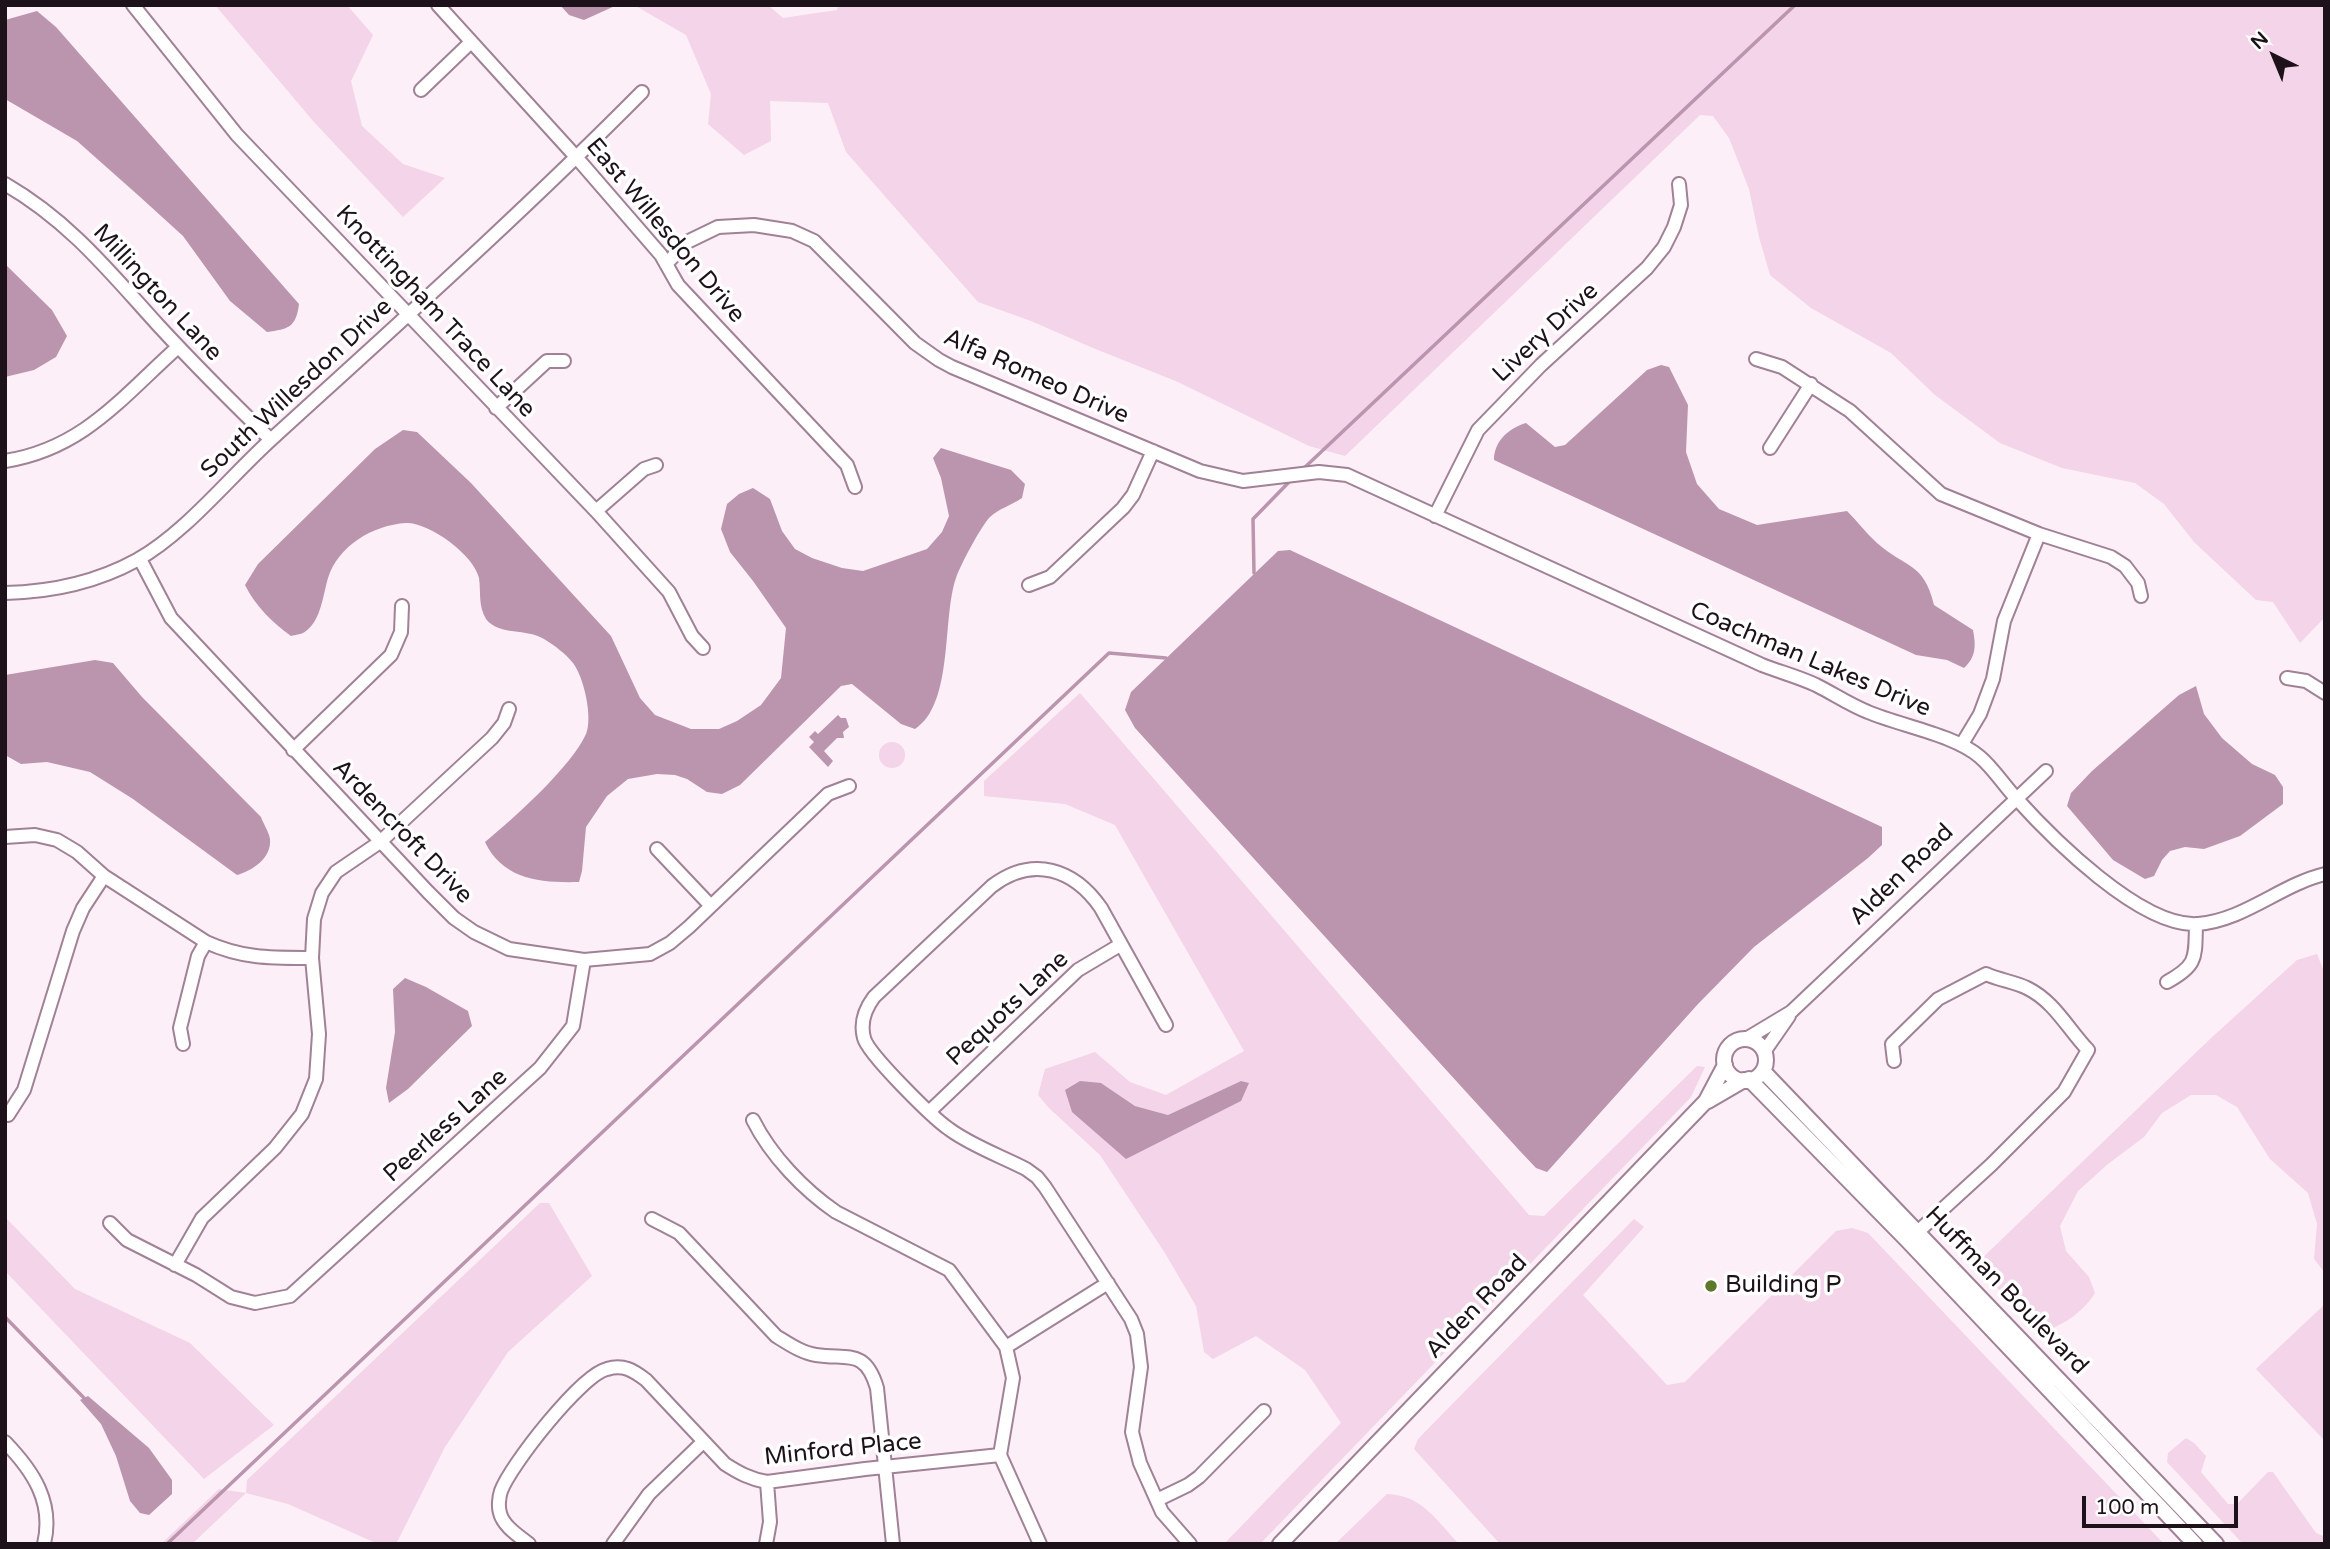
<!DOCTYPE html>
<html>
<head>
<meta charset="utf-8">
<style>
	body { margin:0 }
	#map { position:relative; width:2330px; height:1549px; overflow:hidden; background:#fceff7; font-family:"Varela Round",sans-serif }
	canvas { display:block }
	.frame { position:absolute; inset:0; border:7px solid #1d1219; pointer-events:none }
	.north { position:absolute; left:2239px; top:21px; width:70px; height:70px; -webkit-text-stroke:5px #fff; paint-order:stroke; rotate:317deg; font-size:19px; font-weight:700; line-height:28px; text-align:center; color:#1d1219 }
	.north::after { content:''; display:block; margin:auto; width:24px; height:32px; background:#1d1219; clip-path:polygon(50% 0,100% 100%,50% 72%,0 100%) }
	.scale { position:absolute; left:2082px; top:1496px; width:156px; height:32px; box-sizing:border-box; border:4px solid #1d1219; border-top:0; padding-left:9px; font-size:21px; line-height:24px; white-space:nowrap; color:#1d1219; -webkit-text-stroke:5px #fff; paint-order:stroke }
</style>
</head>
<body>
<div id="map">
<canvas width="2330" height="1549"></canvas>
<div class="frame"></div>
<div class="north">N</div>
<div class="scale">100 m</div>
</div>
<script>
const g = document.querySelector('canvas').getContext('2d');
g.lineJoin = 'round';
function fillPath(path, color) { g.fillStyle = color; g.fill(path, 'evenodd'); }
function stroke(path, color, width, dash) { g.strokeStyle = color; g.lineWidth = width; g.lineCap = dash ? 'butt' : 'round'; g.setLineDash(dash || []); g.stroke(path); }
function label(font, color, halo, rows, align = 'center') {
  g.font = font + ' "Varela Round",sans-serif'; g.lineWidth = 7; g.setLineDash([]); g.textBaseline = 'middle'; g.strokeStyle = halo; g.fillStyle = color; for (const [text, x, y, turn = 0] of rows) {
    g.save(); g.translate(x, y); g.rotate((+turn || 0) * Math.PI / 180); g.textAlign = isNaN(turn) ? turn : align; if (halo) g.strokeText(text, 0, 0); g.fillText(text, 0, 0); g.restore();
  }
}
const green = new Path2D(`
	M 215,5 L 347,5 L 373,35 L 351,81 L 362,126 L 403,164 L 445,178 L 403,217 L 314,122 Z
	M 634,5 L 768,5 L 783,18 L 837,10 L 838,5 L 2325,5 L 2325,617 L 2300,643 L 2273,602 L 2256,600 L 2194,542 L 2164,504 L 2135,483 L 2062,468 L 2000,443 L 1935,395 L 1891,353 L 1811,308 L 1770,275 L 1759,237 L 1749,189 L 1729,138 L 1713,116 L 1700,115 L 1345,456 L 1309,446 L 1178,382 L 1093,348 L 1031,321 L 978,302 L 846,152 L 828,103 L 770,101 L 771,141 L 744,155 L 708,124 L 711,94 L 686,35 Z
	M 1080,693 L 1529,1215 L 1544,1216 L 1697,1066 L 1705,1067 L 1691,1097 L 1260,1544 L 1224,1544 L 1341,1423 L 1305,1370 L 1256,1336 L 1213,1359 L 1204,1352 L 1196,1306 L 1165,1253 L 1100,1155 L 1049,1108 L 1038,1095 L 1045,1069 L 1095,1052 L 1130,1082 L 1166,1095 L 1244,1051 L 1115,825 L 1065,804 L 984,796 L 984,781 ZM 1241,1081 L 1126,1159 L 1101,1083 L 1135,1106 L 1168,1115 Z
	M879 755a13 13 0 1 1 26 0a13 13 0 1 1-26 0Z
	M 2317,954 L 2325,974 L 2325,1273 L 2314,1259 L 2317,1224 L 2308,1193 L 2270,1159 L 2237,1107 L 2216,1095 L 2191,1095 L 2162,1113 L 2144,1137 L 2108,1164 L 2078,1191 L 2060,1226 L 2066,1251 L 2089,1277 L 2095,1293 C 2083,1312 2062,1327 2040,1332 L 1975,1265 L 2209,1040 L 2297,960 Z
	M 540,1203 L 549,1203 L 592,1276 L 508,1352 L 445,1447 L 396,1544 L 378,1544 L 288,1504 L 246,1493 L 192,1544 L 161,1544 L 219,1489 L 246,1493 L 247,1480 Z
	M 5,1217 L 75,1289 L 190,1343 L 274,1425 L 204,1479 L 5,1271 Z
	M 1634,1219 L 1644,1227 L 1583,1295 L 1667,1385 L 1685,1382 L 1836,1231 L 1852,1228 L 1868,1233 L 2164,1544 L 1500,1544 L 1414,1449 L 1418,1439 Z
	M 2325,1304 L 2325,1441 L 2256,1369 Z
	M 2186,1438 L 2194,1443 L 2206,1456 L 2201,1472 L 2228,1504 L 2237,1504 L 2268,1472 L 2273,1472 L 2316,1533 L 2325,1537 L 2325,1544 L 2243,1544 L 2167,1462 L 2168,1453 Z
	M 1387,1494 C 1422,1495 1436,1520 1459,1544 L 1335,1544 Z`);
const water = new Path2D(`
	M 560,5 L 617,5 L 584,20 L 569,15 Z
	M 37,11 L 56,27 L 299,304 C 296,328 288,329 267,332 L 230,301 L 183,236 L 139,196 L 77,141 L 5,99 L 5,20 Z
	M 5,264 L 52,310 L 67,336 L 56,357 L 34,370 L 5,377 Z
	M 1661,365 L 1669,367 L 1688,405 L 1686,452 L 1697,484 L 1719,509 L 1757,525 L 1847,511 C 1857,521 1866,533 1877,543 C 1905,568 1924,562 1934,605 L 1973,630 C 1976,646 1976,657 1964,668 L 1947,660 L 1916,655 L 1494,460 C 1494,441 1509,428 1526,423 L 1555,447 L 1565,445 L 1647,370 Z
	M 403,430 L 417,432 L 471,483 L 611,636 L 640,698 L 655,715 L 691,729 L 719,729 L 737,721 L 761,705 L 781,678 L 786,628 L 753,581 L 730,552 L 721,529 L 727,504 L 739,494 L 753,488 L 770,499 L 782,531 L 795,549 L 812,558 L 842,568 L 863,571 L 927,549 L 942,532 L 949,516 L 941,478 L 933,458 L 941,448 L 1011,470 L 1025,484 L 1022,498 C 1012,505 998,509 990,517 C 981,526 960,566 956,578 C 942,617 954,704 915,729 L 901,724 L 852,684 L 841,686 L 740,785 L 722,794 L 707,792 L 687,779 L 675,775 L 657,774 L 628,779 L 607,796 L 586,827 L 582,871 L 579,882 C 541,883 503,880 485,842 C 514,818 571,767 586,734 C 593,718 584,677 573,663 C 566,654 554,645 544,639 C 527,628 499,636 486,619 C 478,606 481,592 479,578 C 474,555 429,522 406,523 C 373,525 338,546 328,578 C 323,595 321,620 306,631 C 303,634 295,635 291,636 C 272,622 256,607 245,585 L 258,564 L 375,449 Z
	M 1290,550 L 1882,827 L 1882,845 L 1868,858 L 1754,947 L 1698,1004 L 1547,1172 L 1536,1168 L 1519,1150 L 1135,728 L 1125,710 L 1131,692 L 1278,551 Z
	M 95,660 L 113,663 L 142,697 L 261,817 C 263,823 269,832 270,839 C 272,858 252,871 237,875 L 133,799 L 90,772 L 47,762 L 21,764 L 5,755 L 5,675 Z
	M 2196,686 L 2204,714 L 2222,738 L 2252,764 L 2275,775 L 2283,787 L 2283,804 L 2240,836 L 2204,849 L 2185,847 L 2170,851 L 2162,860 L 2154,876 L 2145,879 L 2113,860 L 2067,806 L 2071,793 L 2092,771 L 2179,695 Z
	M 838,715 L 841,718 L 846,718 L 849,727 L 843,732 L 844,738 L 837,738 L 824,751 L 833,761 L 828,767 L 809,747 L 814,742 L 809,737 L 815,731 L 818,734 Z
	M 405,978 L 426,987 L 468,1011 L 472,1026 L 408,1089 L 389,1103 L 386,1088 L 395,1032 L 393,989 Z
	M 1080,1081 L 1101,1083 L 1135,1106 L 1168,1115 L 1241,1081 L 1249,1083 L 1241,1101 L 1126,1159 L 1072,1112 L 1065,1090 Z
	M 88,1396 L 149,1448 L 172,1480 L 172,1494 L 149,1515 L 140,1513 L 130,1501 L 116,1456 L 101,1424 L 80,1400 Z`);
const stream = new Path2D(`
	M 1303,469 L 1795,5
	M 1254,573 L 1253,519 L 1292,479
	M 5,1317 L 84,1398
	M 167,1544 L 1109,653 L 1166,658`);
const minor = new Path2D(`
	M 133,5 L 237,135 L 596,511 L 669,592 L 692,636 L 703,648
	M 438,5 L 577,158 L 661,255 L 678,285 L 847,465 L 855,487
	M 421,90 L 470,43
	M 5,184 C 69,221 109,271 158,325 C 194,364 232,402 270,439
	M 666,264 L 687,242 L 718,227 L 754,225 L 792,231 L 814,241 L 915,343 L 939,360 L 952,367 L 1200,471 L 1243,481 L 1319,472 L 1347,475 L 1762,665 C 1780,672 1799,677 1816,685 C 1834,694 1850,705 1868,712 C 1901,726 1955,735 1980,757 C 1993,768 2003,784 2015,797 C 2051,837 2141,928 2198,924 C 2245,920 2280,885 2325,874
	M 1756,359 L 1782,367 L 1850,411 L 1941,494 L 2039,534 L 2111,557 L 2125,566 L 2138,583 L 2141,596
	M 496,408 L 547,361 L 564,361
	M 1770,448 L 1811,384
	M 5,461 C 83,449 122,397 178,347
	M 596,511 L 644,469 L 656,465
	M 1435,516 L 1478,430 L 1541,365 L 1647,268 L 1664,247 L 1674,227 L 1681,205 L 1679,184
	M 140,559 L 171,618 L 428,892 L 454,918 L 474,932 L 509,949 L 584,960 L 650,954 L 670,943 L 689,927 L 828,794 L 849,786
	M 1029,585 L 1050,577 L 1123,508 L 1133,495 L 1153,451
	M 5,593 C 51,592 97,582 137,560 C 187,532 232,474 275,436 C 399,323 524,211 642,92
	M 2287,678 L 2306,681 L 2325,693
	M 1962,744 L 1980,714 L 1993,679 L 2004,621 L 2039,534
	M 293,750 L 391,655 L 401,632 L 402,606
	M 5,837 L 35,835 L 57,840 L 77,852 L 104,876 L 206,942 C 243,959 273,958 312,958
	M 657,849 L 710,905
	M 2167,982 C 2198,965 2195,958 2196,924
	M 1166,1025 L 1101,908 C 1074,869 1033,855 992,886 L 874,997 C 865,1009 860,1023 864,1038 C 868,1054 933,1118 949,1129 C 972,1146 1001,1156 1026,1169 L 1037,1177 L 1045,1187 L 1131,1319 L 1137,1334 L 1141,1367 L 1132,1432 L 1140,1463 L 1162,1512 L 1190,1544
	M 1746,1039 L 1791,1012 L 2046,771
	M 183,1044 L 180,1028 L 198,956 L 206,942
	M 1764,1052 L 1789,1016
	M 1894,1061 L 1892,1044 L 1938,999 L 1986,974 C 1999,980 2015,982 2027,988 C 2054,1001 2068,1029 2088,1050 L 2064,1092 L 1991,1165 L 1911,1238
	M 930,1111 L 1078,970 L 1120,945
	M 8,1115 L 24,1090 L 73,931 L 83,908 L 104,876
	M 753,1120 C 771,1156 804,1190 836,1212 L 949,1270 L 1006,1347 L 1013,1378 L 1000,1455 L 1040,1544
	M 652,1219 L 679,1233 L 776,1336 C 789,1344 802,1353 816,1355 C 848,1360 865,1348 877,1388 L 893,1544
	M 110,1223 L 127,1240 L 196,1275 L 231,1297 L 255,1303 L 290,1296 L 540,1068 L 573,1026 L 584,960
	M 175,1265 L 202,1218 L 275,1148 L 302,1114 L 316,1079 L 319,1034 L 312,958 L 314,919 L 322,893 L 336,872 L 380,842 L 492,738 L 504,723 L 509,709
	M 1006,1347 L 1108,1283
	M 5,1442 C 33,1471 54,1502 44,1544
	M 1157,1500 L 1188,1485 L 1199,1477 L 1264,1411
	M 529,1544 C 519,1536 503,1526 500,1513 C 498,1507 499,1497 501,1491 C 510,1466 581,1375 607,1369 C 623,1364 633,1370 646,1380 L 725,1464 C 739,1473 750,1479 767,1482 L 865,1469 L 1000,1455
	M 613,1544 L 649,1494 L 703,1442
	M 766,1544 L 770,1522 L 767,1482`);
const tertiary = new Path2D(`
	M1724 1060a21 21 0 1 1 42 0a21 21 0 1 1-42 0Z
	M 1763,1071 L 2216,1544
	M 1749,1079 L 1908,1241 L 2195,1544
	M 1708,1101 L 1744,1080
	M 1280,1544 L 1706,1101 L 1725,1065`);
const markers = [
	[1711,1286,7,"#5e782b"]
];
const streetNames = [
	["East Willesdon Drive",665,231,50],
	["Millington Lane",157,293,47],
	["Knottingham Trace Lane",435,312,47],
	["Livery Drive",1546,333,-43],
	["Alfa Romeo Drive",1036,377,24],
	["South Willesdon Drive",297,389,-43],
	["Coachman Lakes Drive",1810,660,23],
	["Ardencroft Drive",402,832,46],
	["Alden Road",1902,875,-44],
	["Pequots Lane",1008,1009,-43],
	["Peerless Lane",446,1126,-42],
	["Huffman Boulevard",2006,1291,46],
	["Alden Road",1477,1307,-46],
	["Minford Place",843,1450,-6]
];
const poiNames = [
	["Building P",1725,1286]
];
fillPath(green, '#f3d4e8');
fillPath(water, '#bb95ae');
stroke(stream, '#bb95ae', 3.5);
stroke(minor, '#a08195', 16);
stroke(tertiary, '#a08195', 18);
stroke(minor, '#fff', 12);
stroke(tertiary, '#fff', 14);
for (const [x, y, r, color] of markers) { const dot = new Path2D(); dot.arc(x, y, r, 0, 2 * Math.PI); g.fillStyle = color; g.fill(dot); stroke(dot, '#fff', 2.5); }
label('24px', '#1d1219', '#fff', streetNames);
label('24px', '#1d1219', '#fff', poiNames, 'left');
</script>
</body>
</html>
